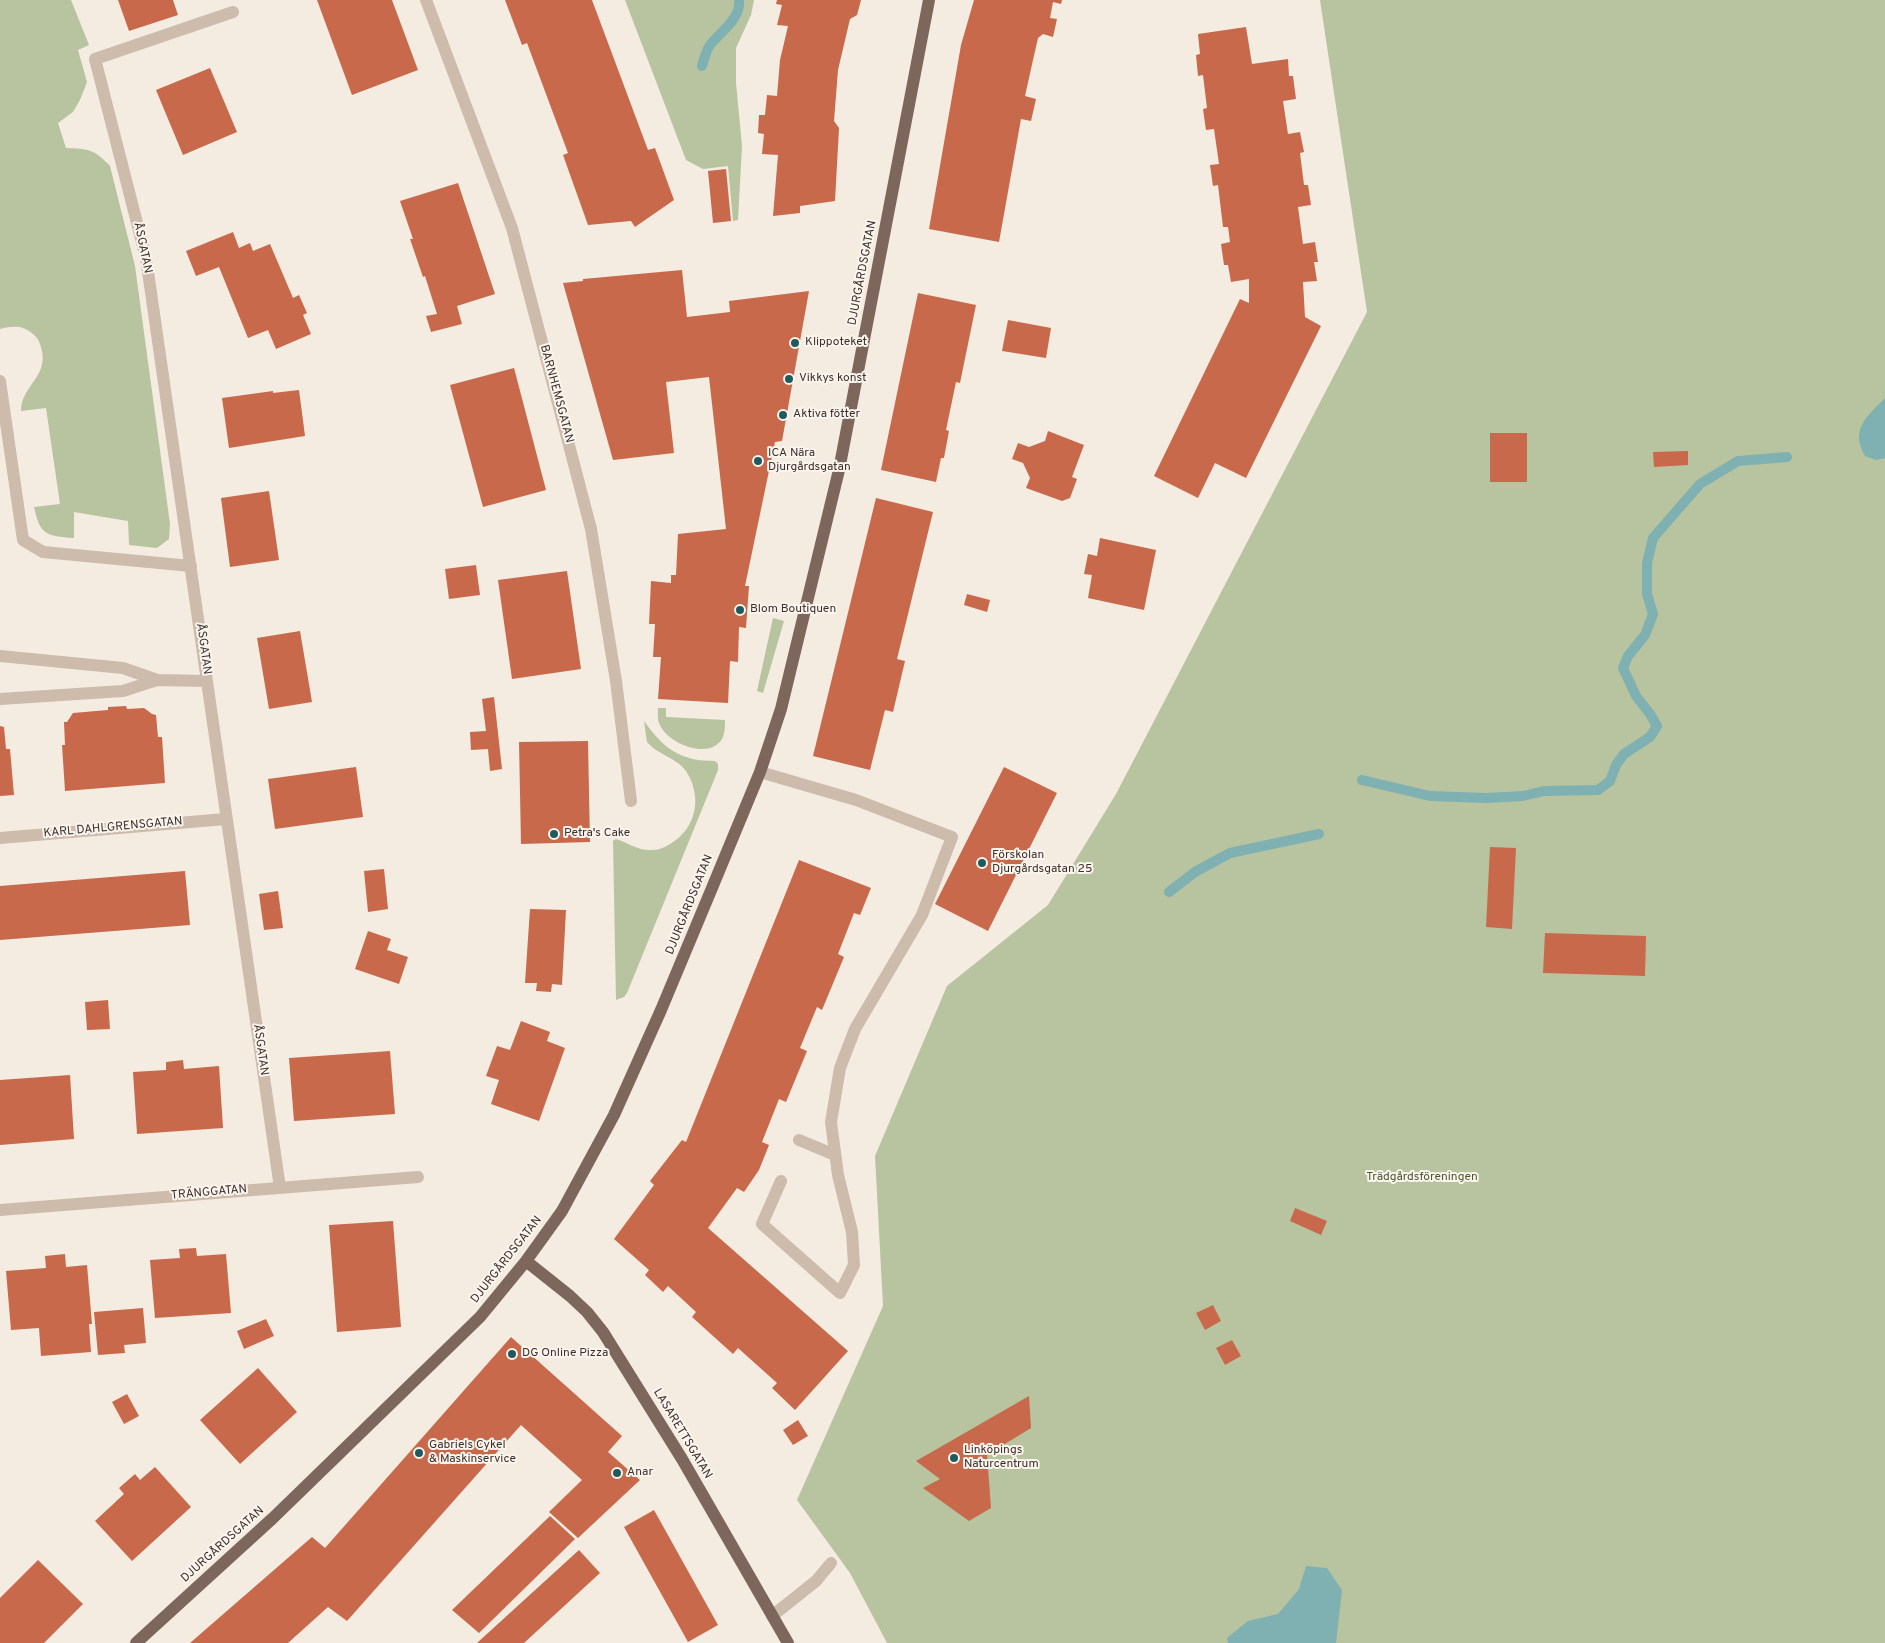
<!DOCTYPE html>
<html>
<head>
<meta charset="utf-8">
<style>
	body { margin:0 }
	canvas { display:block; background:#f4ebe1 }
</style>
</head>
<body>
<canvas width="1885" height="1643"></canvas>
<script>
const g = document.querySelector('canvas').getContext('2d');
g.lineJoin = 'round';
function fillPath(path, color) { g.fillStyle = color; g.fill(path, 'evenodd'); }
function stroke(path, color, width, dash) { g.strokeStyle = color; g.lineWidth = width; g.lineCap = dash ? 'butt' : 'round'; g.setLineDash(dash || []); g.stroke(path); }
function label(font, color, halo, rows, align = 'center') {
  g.font = font + ' Overpass,sans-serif'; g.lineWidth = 4; g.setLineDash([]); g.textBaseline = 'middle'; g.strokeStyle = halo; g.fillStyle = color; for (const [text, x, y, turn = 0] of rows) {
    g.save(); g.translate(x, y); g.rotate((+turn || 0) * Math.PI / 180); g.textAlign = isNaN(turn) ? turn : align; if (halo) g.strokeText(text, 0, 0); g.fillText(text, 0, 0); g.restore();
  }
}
const green = new Path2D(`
	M 0,0 L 71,0 L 89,45 L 78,50 L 87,82 L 80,100 L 73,112 L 58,123 L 66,148 C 89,149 94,149 110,166 L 135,266 L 170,524 L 169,539 L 157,548 L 129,545 L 128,521 L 74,512 L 74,538 C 46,536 40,535 34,507 L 60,504 L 46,408 L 21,411 C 21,385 50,377 41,347 C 39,341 38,338 33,334 C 22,325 13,326 0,329 Z
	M 625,0 L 754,0 L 751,15 L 736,48 L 736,83 L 742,146 L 738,220 L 733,221 L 728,166 L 703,169 L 686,160 Z
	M 1320,0 L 1885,0 L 1885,1643 L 887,1643 L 850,1573 L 797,1500 L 883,1306 L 875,1156 L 947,986 L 1048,905 L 1116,794 L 1367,312 Z
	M 773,618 L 784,621 L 763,693 L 757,691 Z
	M 658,708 L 666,708 L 666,717 L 725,720 C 725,726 725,734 722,739 C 709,760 670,744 661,727 C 657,721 658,715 658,708 Z
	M 644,721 C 664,749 680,761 715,761 L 718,764 L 718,770 L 627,993 L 624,997 L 616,1000 L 613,841 L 616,839 C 629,843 638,851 652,850 C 661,850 669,845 676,840 C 698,823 701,794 686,771 C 677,758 658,755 647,742 Z`);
const water = new Path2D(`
	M 1885,398 L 1885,458 L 1876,460 L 1865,456 C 1850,430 1866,417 1885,398 Z
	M 1306,1566 L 1327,1568 L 1342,1590 L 1336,1643 L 1228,1643 L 1227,1638 L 1248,1621 L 1278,1614 L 1299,1589 Z`);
const stream = new Path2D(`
	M 702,66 C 704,59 706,51 710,45 C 721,31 741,19 739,0
	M 1362,780 L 1430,796 L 1486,798 L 1523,796 L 1544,791 L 1598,790 L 1610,781 L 1616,765 L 1624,754 L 1650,737 L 1657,726 L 1650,714 L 1636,696 L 1623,668 L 1628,656 L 1645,635 L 1653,614 L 1647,594 L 1647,563 L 1653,538 L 1700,484 L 1738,461 L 1787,457
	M 1169,892 L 1195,872 L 1230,853 L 1319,834`);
const building = new Path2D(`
	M 118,0 L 173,0 L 178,15 L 129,31 Z
	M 317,0 L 392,0 L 418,70 L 352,95 Z
	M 505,0 L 592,0 L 648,150 L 655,148 L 674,200 L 635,227 L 631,221 L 588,225 L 563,155 L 568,153 L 527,43 L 522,45 Z
	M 777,0 L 861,0 L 857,15 L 850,19 L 838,70 L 834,121 L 839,128 L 835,201 L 800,206 L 800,213 L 773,216 L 778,155 L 762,154 L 764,134 L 758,133 L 759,115 L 765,115 L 767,95 L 777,96 L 780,60 L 788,26 L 777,25 L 782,5 L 776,4 Z
	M 974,0 L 1062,0 L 1061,4 L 1053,2 L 1050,18 L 1057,19 L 1053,37 L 1043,34 L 1038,38 L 1033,60 L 1025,96 L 1036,99 L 1031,121 L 1021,119 L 999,242 L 929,229 L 961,45 Z
	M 1246,27 L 1252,64 L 1288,59 L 1289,76 L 1293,76 L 1296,99 L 1283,101 L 1288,134 L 1300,132 L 1304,152 L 1300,153 L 1304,185 L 1308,185 L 1311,205 L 1298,207 L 1303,244 L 1315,242 L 1318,262 L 1314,262 L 1317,281 L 1303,282 L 1305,317 L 1321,326 L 1246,478 L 1215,463 L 1198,498 L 1154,476 L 1240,299 L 1249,303 L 1249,279 L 1231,282 L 1228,265 L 1224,265 L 1221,244 L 1230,242 L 1228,227 L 1223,227 L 1218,185 L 1213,186 L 1210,165 L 1219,164 L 1214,129 L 1206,130 L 1203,109 L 1207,108 L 1203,75 L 1198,76 L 1196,55 L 1200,54 L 1198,34 Z
	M 210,68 L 237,132 L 183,155 L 156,90 Z
	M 726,169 L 731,221 L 713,223 L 708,171 Z
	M 458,183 L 495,294 L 457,306 L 462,324 L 431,332 L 426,316 L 437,314 L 425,276 L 423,277 L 410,239 L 413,239 L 400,201 Z
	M 233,232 L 239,248 L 250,243 L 253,251 L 270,244 L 293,298 L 299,295 L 307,313 L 303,315 L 311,334 L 276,349 L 268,330 L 248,338 L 219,267 L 196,276 L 186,251 Z
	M 682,270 L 687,317 L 730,312 L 729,301 L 809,291 L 782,441 L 775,442 L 745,586 L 749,586 L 746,628 L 739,627 L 738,662 L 730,661 L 728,703 L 658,699 L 661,657 L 653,657 L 655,624 L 649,624 L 651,581 L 671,583 L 671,575 L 676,575 L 678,534 L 726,529 L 709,377 L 666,382 L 674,453 L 613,460 L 563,283 L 583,281 L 583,279 Z
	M 918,293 L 976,305 L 960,383 L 956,382 L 946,430 L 949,431 L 944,458 L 941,458 L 936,482 L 881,470 Z
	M 1008,320 L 1051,328 L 1046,358 L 1002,351 Z
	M 514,368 L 546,490 L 483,507 L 450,385 Z
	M 299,390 L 305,436 L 229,448 L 222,398 L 273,391 L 273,393 Z
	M 1048,431 L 1084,445 L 1072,477 L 1077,479 L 1070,498 L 1062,501 L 1026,488 L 1030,478 L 1023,463 L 1012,459 L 1018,443 L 1029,447 L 1045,441 Z
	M 1490,433 L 1527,433 L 1527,482 L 1490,482 Z
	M 1688,451 L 1688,465 L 1654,467 L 1653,452 Z
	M 269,491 L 279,560 L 230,567 L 221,498 Z
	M 876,498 L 933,512 L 897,659 L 905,661 L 893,712 L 885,710 L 870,770 L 813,756 Z
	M 1100,538 L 1156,550 L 1144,610 L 1088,598 L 1092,575 L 1084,574 L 1088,554 L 1097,556 Z
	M 476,565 L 480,595 L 449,599 L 445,569 Z
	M 567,571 L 581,669 L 512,679 L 498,580 Z
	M 967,594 L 990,600 L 987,612 L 964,605 Z
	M 300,631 L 312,702 L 269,709 L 257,638 Z
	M 494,697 L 502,769 L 490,771 L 488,749 L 471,750 L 470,732 L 486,731 L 482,699 Z
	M 126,706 L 127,709 L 144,708 L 152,714 L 156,715 L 158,737 L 162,737 L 165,783 L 65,791 L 62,745 L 65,745 L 64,722 L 67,722 L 73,713 L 108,710 L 108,707 Z
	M 0,726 L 4,727 L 6,749 L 10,749 L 14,795 L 0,796 Z
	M 588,741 L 590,842 L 521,844 L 519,742 Z
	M 356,767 L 363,817 L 275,829 L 268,779 Z
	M 1004,767 L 1057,793 L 988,931 L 935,904 Z
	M 1490,847 L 1516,848 L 1512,929 L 1486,927 Z
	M 799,860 L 871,888 L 860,915 L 854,913 L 838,954 L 844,957 L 822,1010 L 817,1007 L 800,1048 L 807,1051 L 786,1102 L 779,1099 L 762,1142 L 769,1145 L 759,1170 L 744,1192 L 737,1188 L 708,1228 L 848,1351 L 795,1410 L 772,1388 L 777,1383 L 738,1348 L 733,1354 L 692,1317 L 696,1312 L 668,1286 L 663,1292 L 645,1275 L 649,1270 L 614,1239 L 654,1185 L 650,1181 L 682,1140 L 686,1142 Z
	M 384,869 L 388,909 L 368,912 L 364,871 Z
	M 185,871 L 190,925 L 0,940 L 0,886 Z
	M 278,891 L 283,928 L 264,930 L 259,894 Z
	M 530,909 L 566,910 L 562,985 L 552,984 L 551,992 L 536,991 L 537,983 L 525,983 Z
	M 368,931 L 391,939 L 387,950 L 408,957 L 399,984 L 355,969 Z
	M 1545,933 L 1646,936 L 1645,976 L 1543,973 Z
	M 108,1000 L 110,1029 L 87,1030 L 85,1002 Z
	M 521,1021 L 550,1032 L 547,1041 L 565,1048 L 539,1121 L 491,1104 L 499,1080 L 486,1076 L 497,1046 L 510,1050 Z
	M 390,1051 L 395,1114 L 294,1121 L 289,1058 Z
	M 183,1060 L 184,1069 L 219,1066 L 223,1128 L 137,1134 L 133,1072 L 166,1070 L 166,1062 Z
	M 70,1075 L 74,1139 L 0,1145 L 0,1080 Z
	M 1295,1208 L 1327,1221 L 1321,1235 L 1290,1221 Z
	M 393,1221 L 401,1327 L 337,1332 L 329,1225 Z
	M 196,1248 L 197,1256 L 226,1254 L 231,1313 L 155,1318 L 150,1260 L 180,1258 L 179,1249 Z
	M 65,1254 L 66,1267 L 87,1265 L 92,1324 L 89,1324 L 91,1352 L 41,1356 L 39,1328 L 11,1330 L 6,1271 L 46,1268 L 45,1256 Z
	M 1213,1305 L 1221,1321 L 1205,1330 L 1196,1313 Z
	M 143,1308 L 146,1343 L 124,1345 L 125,1353 L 98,1355 L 94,1312 Z
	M 266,1319 L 274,1336 L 244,1349 L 237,1331 Z
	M 511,1337 L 622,1436 L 608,1452 L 640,1480 L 578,1538 L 549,1512 L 582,1480 L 521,1425 L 347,1621 L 328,1607 L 288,1643 L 190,1643 L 312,1537 L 325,1548 Z
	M 1232,1340 L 1241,1356 L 1225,1365 L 1216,1348 Z
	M 258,1368 L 297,1412 L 240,1464 L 200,1420 Z
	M 127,1394 L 139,1416 L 124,1424 L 112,1402 Z
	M 1029,1396 L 1031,1428 L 987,1455 L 991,1508 L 969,1521 L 923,1488 L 940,1479 L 916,1461 Z
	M 798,1420 L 808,1436 L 793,1445 L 783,1430 Z
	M 155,1467 L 191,1507 L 132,1561 L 95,1521 L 124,1494 L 119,1488 L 135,1474 L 140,1480 Z
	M 654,1510 L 718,1625 L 688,1642 L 624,1527 Z
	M 550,1516 L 575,1539 L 479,1633 L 452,1610 Z
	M 579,1550 L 600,1573 L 524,1643 L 477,1643 Z
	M 38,1560 L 83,1604 L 44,1643 L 0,1643 L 0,1598 Z`);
const minor = new Path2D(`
	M 426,0 L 512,228 L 591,529 L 616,681 L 631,801
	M 233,12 L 95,59 L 146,258 L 280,1188
	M 0,381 L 23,540 L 43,552 L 191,566
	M 0,656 L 123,668 L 157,680
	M 0,699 L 123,691 L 157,680 L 207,681
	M 760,772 L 856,800 L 952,837 L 922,915 L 855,1029 L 840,1068 L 831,1122 L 838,1175 L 852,1232 L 854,1265 L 840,1293 L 762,1224 L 781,1181
	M 0,838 L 226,819
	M 799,1140 L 835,1155
	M 0,1210 L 418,1177
	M 772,1616 L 816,1581 L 831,1563`);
const major = new Path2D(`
	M 526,1261 L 570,1296 L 587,1312 L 603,1332 L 682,1459 L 788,1643
	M 136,1643 L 273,1518 L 480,1317 L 526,1261 L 562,1211 L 614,1115 L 661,1010 L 712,888 L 760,772 L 781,709 L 839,470 L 929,0`);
const markers = [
	[795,343,5,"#1f5a5e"],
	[789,379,5,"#1f5a5e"],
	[783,415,5,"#1f5a5e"],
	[758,461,5,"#1f5a5e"],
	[740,610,5,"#1f5a5e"],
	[554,834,5,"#1f5a5e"],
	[982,863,5,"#1f5a5e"],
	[512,1354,5,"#1f5a5e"],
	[419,1453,5,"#1f5a5e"],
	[954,1458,5,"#1f5a5e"],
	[617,1473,5,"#1f5a5e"]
];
const streetNames = [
	["ÅSGATAN",142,248,78],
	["DJURGÅRDSGATAN",863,273,-79],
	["BARNHEMSGATAN",556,394,75],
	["ÅSGATAN",203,649,82],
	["KARL DAHLGRENSGATAN",113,828,-5],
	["DJURGÅRDSGATAN",690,905,-68],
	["ÅSGATAN",260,1050,82],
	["TRÄNGGATAN",209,1193,-5],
	["DJURGÅRDSGATAN",507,1260,-52],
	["LASARETTSGATAN",682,1434,59],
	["DJURGÅRDSGATAN",223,1545,-42]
];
const poiNames = [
	["Klippoteket",805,343],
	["Vikkys konst",799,379],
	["Aktiva fötter",793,415],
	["ICA Nära",768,454],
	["Djurgårdsgatan",768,468],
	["Blom Boutiquen",750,610],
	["Petra's Cake",564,834],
	["Förskolan",992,856],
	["Djurgårdsgatan 25",992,870],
	["DG Online Pizza",522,1354],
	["Gabriels Cykel",429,1446],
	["& Maskinservice",429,1460],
	["Linköpings",964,1451],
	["Naturcentrum",964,1465],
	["Anar",627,1473]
];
const parkNames = [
	["Trädgårdsföreningen",1422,1178]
];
fillPath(green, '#b8c4a0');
fillPath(water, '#7fb0b2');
stroke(stream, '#7fb0b2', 10);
fillPath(building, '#c8694b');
stroke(minor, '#cdbbac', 12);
stroke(major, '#7d675c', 12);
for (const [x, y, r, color] of markers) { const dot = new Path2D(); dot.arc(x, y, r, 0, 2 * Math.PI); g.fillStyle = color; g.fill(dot); stroke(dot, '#fbf5ee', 2); }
label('12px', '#3b302b', '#fbf5ee', streetNames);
label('12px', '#3b302b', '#fbf5ee', poiNames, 'left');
label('12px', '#4a5a2e', '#fbf5ee', parkNames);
</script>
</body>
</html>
